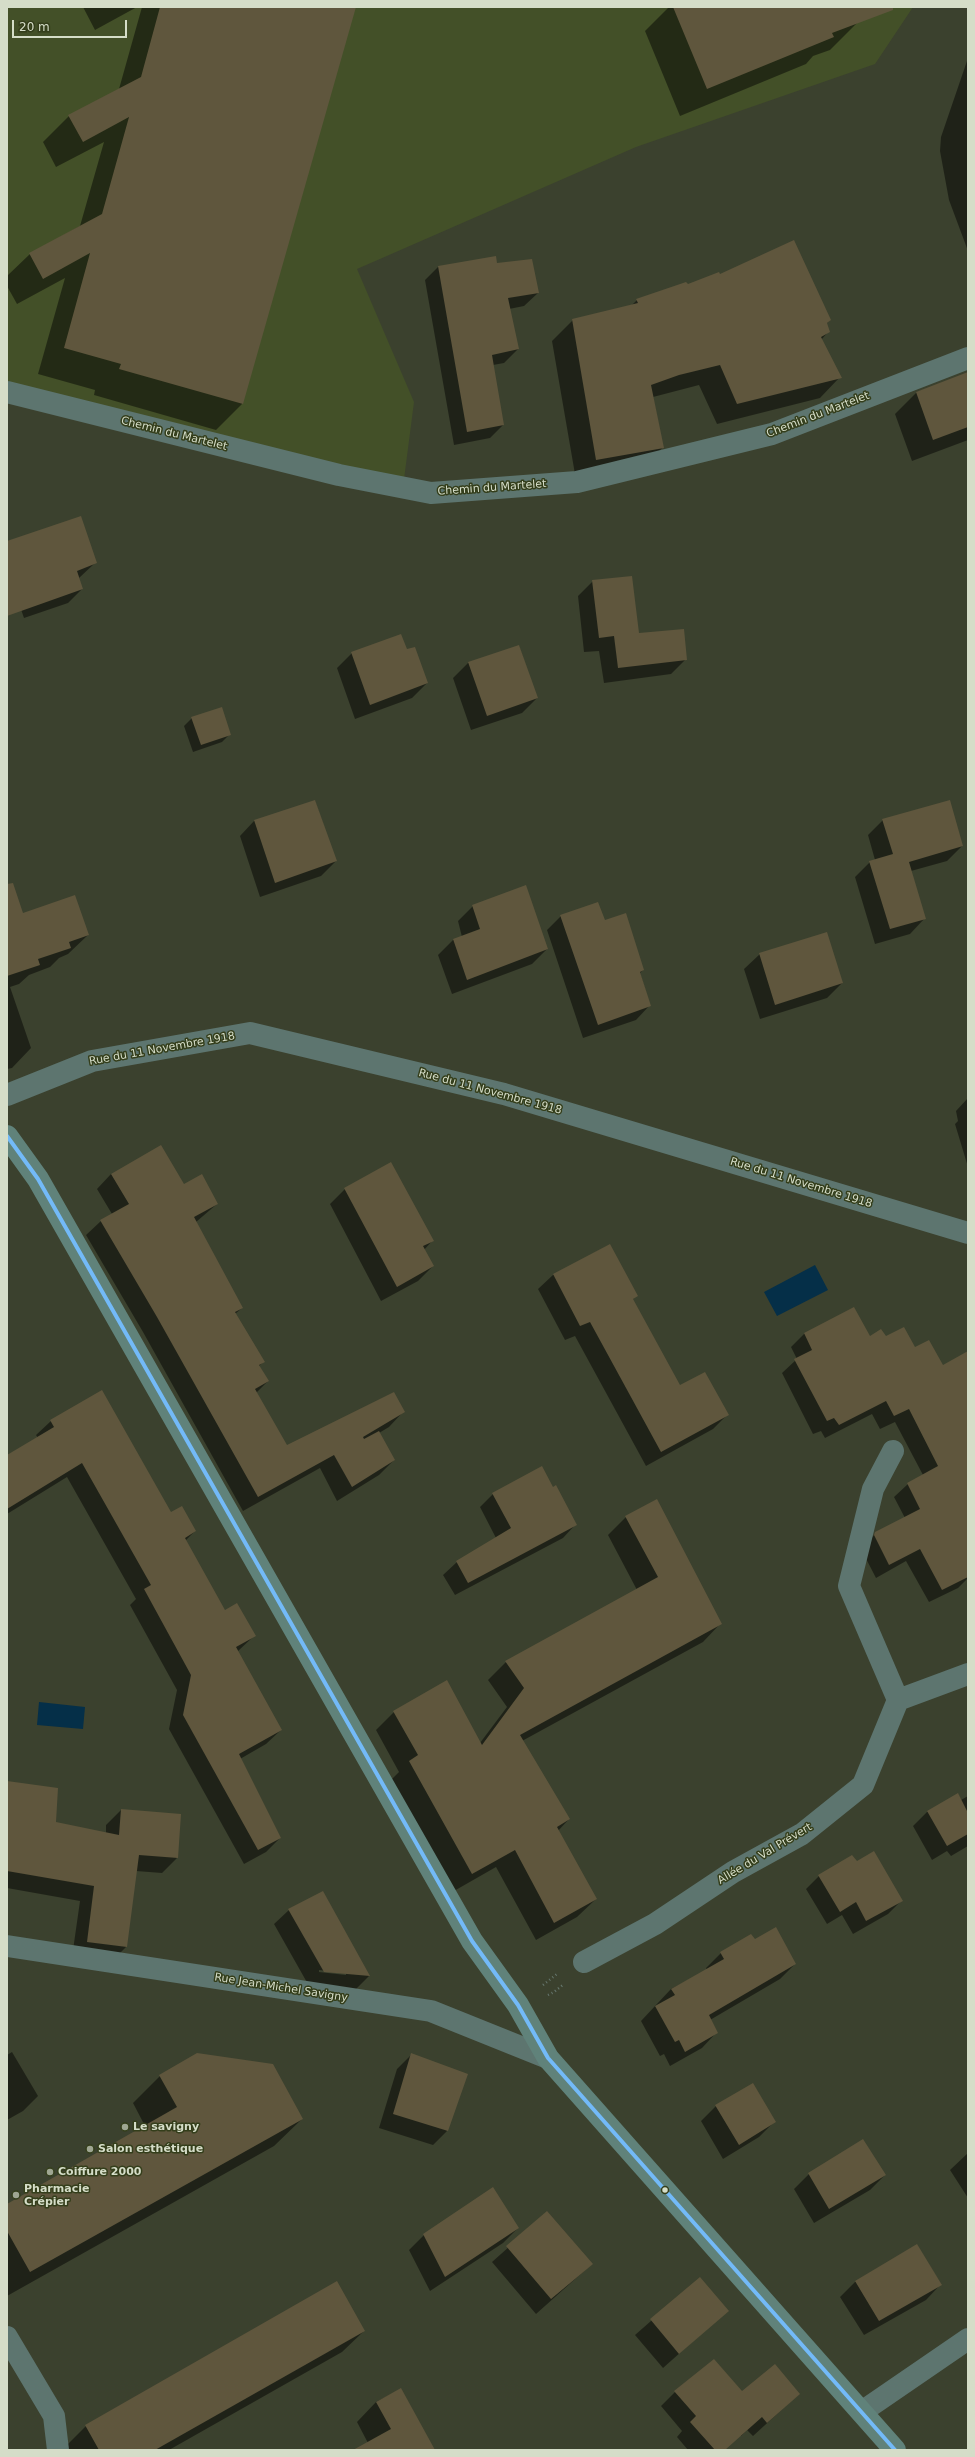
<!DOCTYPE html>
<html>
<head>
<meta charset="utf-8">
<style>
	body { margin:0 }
	#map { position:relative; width:975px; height:2457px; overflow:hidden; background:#3b412e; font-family:"DejaVu Sans",sans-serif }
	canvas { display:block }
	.frame { position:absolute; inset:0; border:8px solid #d5ddc8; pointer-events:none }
	.scale { position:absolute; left:12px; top:20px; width:115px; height:18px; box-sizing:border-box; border:2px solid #d5ddc8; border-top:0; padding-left:5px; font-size:12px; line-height:14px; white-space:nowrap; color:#d5ddc8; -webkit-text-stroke:3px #343e1b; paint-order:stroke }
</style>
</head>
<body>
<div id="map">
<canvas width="975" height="2457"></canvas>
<div class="frame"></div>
<div class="scale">20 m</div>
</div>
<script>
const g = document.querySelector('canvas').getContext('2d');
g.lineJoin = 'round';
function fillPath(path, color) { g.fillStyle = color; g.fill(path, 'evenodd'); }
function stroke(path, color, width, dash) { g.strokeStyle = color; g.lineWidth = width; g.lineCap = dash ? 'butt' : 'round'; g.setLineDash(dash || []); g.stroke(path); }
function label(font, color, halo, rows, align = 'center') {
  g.font = font + ' "DejaVu Sans",sans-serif'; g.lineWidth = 3; g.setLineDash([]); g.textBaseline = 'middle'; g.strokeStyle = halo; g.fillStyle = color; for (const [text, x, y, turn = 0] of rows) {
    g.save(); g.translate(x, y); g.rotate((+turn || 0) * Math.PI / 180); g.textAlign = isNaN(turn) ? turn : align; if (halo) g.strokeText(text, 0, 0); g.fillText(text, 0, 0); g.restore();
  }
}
const built = new Path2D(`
	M 7,7 L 913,7 L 875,64 L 636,147 L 357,269 L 414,402 L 403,487 L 7,392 Z`);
const water = new Path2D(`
	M 815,1265 L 828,1290 L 777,1316 L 764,1292 Z
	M 39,1702 L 85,1707 L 83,1729 L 37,1725 Z`);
const shadow = new Path2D(`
	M 83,7 L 137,7 L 95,30 Z
	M 142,7 L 355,7 L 242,404 L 216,430 L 94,395 L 95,390 L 38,374 L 65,278 L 17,304 L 7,286 L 7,276 L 30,254 L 80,226 L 104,142 L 56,167 L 43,142 L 69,116 L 119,89 Z
	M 669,7 L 867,7 L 858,22 L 830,50 L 813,56 L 806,64 L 680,116 L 645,31 Z
	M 968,58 L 968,251 L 949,200 L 940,151 L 941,137 Z
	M 496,265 L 538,293 L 524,306 L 509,309 L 518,349 L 504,363 L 493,365 L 503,425 L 490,438 L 454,445 L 425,280 L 438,267 Z
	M 687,285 L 830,320 L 826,324 L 829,331 L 821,340 L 840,377 L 820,398 L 717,424 L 699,385 L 653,397 L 663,447 L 643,468 L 576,480 L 552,341 L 573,320 L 631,306 L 637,300 Z
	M 968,374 L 968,440 L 912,461 L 895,414 L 917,392 Z
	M 7,548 L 95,563 L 79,578 L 82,589 L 68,603 L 24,618 L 7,569 Z
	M 593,581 L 638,634 L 686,659 L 671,674 L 604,683 L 599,651 L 584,652 L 578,596 Z
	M 519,646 L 537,698 L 522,713 L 471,730 L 453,678 L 468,663 Z
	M 407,650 L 427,683 L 412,698 L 355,719 L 337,668 L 352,653 Z
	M 192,718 L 230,734 L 222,742 L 193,752 L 184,726 Z
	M 315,801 L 336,861 L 321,876 L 260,897 L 240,836 L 254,821 Z
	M 883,820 L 962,846 L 947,861 L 911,871 L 925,918 L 910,934 L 875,944 L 855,877 L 870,862 L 875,860 L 868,835 Z
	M 7,893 L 16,917 L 88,935 L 68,954 L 59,958 L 50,967 L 29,975 L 19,984 L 10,987 L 31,1048 L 12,1068 L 7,1069 Z
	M 473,906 L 547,949 L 532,964 L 452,994 L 438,955 L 453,940 L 462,937 L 458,921 Z
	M 561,916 L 604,922 L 643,970 L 640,973 L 650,1005 L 636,1020 L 583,1038 L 547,930 Z
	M 760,954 L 842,983 L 827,998 L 760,1019 L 744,969 Z
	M 968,1098 L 968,1167 L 955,1124 L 958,1121 L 956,1111 Z
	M 111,1174 L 183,1186 L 217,1204 L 196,1222 L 242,1308 L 235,1314 L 264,1361 L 259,1366 L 268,1381 L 256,1393 L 286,1446 L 403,1412 L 389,1427 L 379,1433 L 394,1460 L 379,1475 L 337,1501 L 320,1468 L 243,1511 L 143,1332 L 86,1235 L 101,1221 L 112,1214 L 97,1189 Z
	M 345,1189 L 432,1241 L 424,1250 L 433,1266 L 418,1281 L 381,1301 L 330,1204 Z
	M 609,1245 L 636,1296 L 632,1300 L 679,1387 L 728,1414 L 713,1429 L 646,1466 L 575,1336 L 565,1340 L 538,1289 L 553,1275 Z
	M 854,1308 L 869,1338 L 885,1338 L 915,1349 L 942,1366 L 968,1363 L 968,1578 L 958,1588 L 929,1602 L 906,1561 L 876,1578 L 861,1549 L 876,1533 L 905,1518 L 894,1497 L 908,1484 L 923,1475 L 895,1422 L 880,1429 L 872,1414 L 825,1438 L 821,1431 L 813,1434 L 782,1373 L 797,1359 L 791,1347 L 804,1334 Z
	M 51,1421 L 195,1531 L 185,1541 L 225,1611 L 254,1636 L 237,1652 L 281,1730 L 266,1744 L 240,1759 L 280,1838 L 266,1852 L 244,1864 L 169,1729 L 177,1690 L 130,1605 L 136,1599 L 67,1477 L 7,1514 L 7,1456 L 38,1438 L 36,1435 Z
	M 553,1488 L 576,1524 L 563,1538 L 455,1595 L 443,1575 L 457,1562 L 496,1538 L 480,1507 L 493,1494 Z
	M 626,1517 L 721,1623 L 703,1642 L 522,1741 L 569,1819 L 558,1831 L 596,1899 L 577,1917 L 536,1940 L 496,1867 L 454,1891 L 391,1780 L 399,1772 L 376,1730 L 394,1712 L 480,1743 L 507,1707 L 488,1680 L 506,1662 L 637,1590 L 608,1535 Z
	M 7,1784 L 55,1823 L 106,1833 L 106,1825 L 121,1810 L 177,1858 L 162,1873 L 136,1871 L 126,1947 L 111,1962 L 72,1957 L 80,1901 L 7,1888 Z
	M 958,1794 L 961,1800 L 968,1796 L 968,1846 L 951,1856 L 947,1851 L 932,1860 L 913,1826 L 927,1812 Z
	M 857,1863 L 902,1900 L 888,1914 L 853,1934 L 842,1915 L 827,1924 L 806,1889 L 819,1876 Z
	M 323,1892 L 369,1976 L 354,1991 L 309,1986 L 274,1924 L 289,1910 ZM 319,1970 L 346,1973 L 346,1975 L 319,1972 Z
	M 721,1953 L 795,1964 L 780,1979 L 710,2020 L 716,2033 L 702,2048 L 670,2066 L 664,2054 L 660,2056 L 641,2021 L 671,1989 L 707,1970 L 706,1968 Z
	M 12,2052 L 38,2096 L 23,2111 L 7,2120 L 7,2055 Z
	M 412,2054 L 447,2131 L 433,2145 L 379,2128 L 397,2069 Z
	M 160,2076 L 302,2119 L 274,2146 L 7,2296 L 7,2205 L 145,2126 L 133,2103 Z
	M 716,2106 L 774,2122 L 759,2137 L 723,2159 L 701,2121 Z
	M 968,2153 L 968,2198 L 950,2170 Z
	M 809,2174 L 885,2175 L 870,2190 L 814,2223 L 794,2189 Z
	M 547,2213 L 592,2264 L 536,2314 L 492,2262 Z
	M 518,2228 L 503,2243 L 430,2291 L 409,2250 L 424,2235 Z
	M 917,2245 L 941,2284 L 926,2300 L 864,2335 L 840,2297 L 855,2282 Z
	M 700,2278 L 727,2311 L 663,2368 L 635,2335 Z
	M 364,2331 L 342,2352 L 169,2450 L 65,2450 L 64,2448 L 86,2426 Z
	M 401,2389 L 434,2450 L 355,2450 L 368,2443 L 357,2422 L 376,2402 Z
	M 675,2392 L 741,2392 L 799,2394 L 753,2436 L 747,2430 L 741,2436 L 737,2432 L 719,2450 L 688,2450 L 677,2437 L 682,2431 L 661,2406 Z`);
const building = new Path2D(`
	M 160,7 L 356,7 L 243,404 L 119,369 L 121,364 L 64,348 L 90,253 L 43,279 L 29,253 L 102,214 L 129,117 L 83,142 L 68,115 L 141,77 Z
	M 673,7 L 893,7 L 893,10 L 832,33 L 834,37 L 707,89 Z
	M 794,240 L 831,320 L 827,323 L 830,332 L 821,337 L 842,378 L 737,404 L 720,365 L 679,375 L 651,385 L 664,448 L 596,460 L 572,319 L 638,303 L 636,299 L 686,282 L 688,284 L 719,272 L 720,274 Z
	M 496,256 L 497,263 L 532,259 L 539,293 L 508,298 L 519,349 L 492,355 L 504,425 L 467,432 L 438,266 Z
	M 968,372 L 968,427 L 933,440 L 916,392 Z
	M 81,516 L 97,563 L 77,571 L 83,589 L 7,616 L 7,541 Z
	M 632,576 L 639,633 L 684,629 L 687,660 L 618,668 L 614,636 L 599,638 L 592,580 Z
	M 401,634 L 407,649 L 415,647 L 428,683 L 370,705 L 351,652 Z
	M 519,645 L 538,698 L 487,716 L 468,662 Z
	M 222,707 L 231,735 L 201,745 L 191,717 Z
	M 315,800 L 337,861 L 275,883 L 254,820 Z
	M 950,800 L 963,846 L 909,862 L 926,919 L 890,929 L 869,861 L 893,854 L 882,819 Z
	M 13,883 L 23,913 L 75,895 L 89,935 L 69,942 L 71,948 L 38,959 L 40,965 L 7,976 L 7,884 Z
	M 526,885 L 548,949 L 467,980 L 453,939 L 480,929 L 472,905 Z
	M 598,902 L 605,920 L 626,913 L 644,970 L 640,972 L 651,1006 L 598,1025 L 560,915 Z
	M 827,932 L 843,983 L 775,1005 L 759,953 Z
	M 161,1145 L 184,1184 L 202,1174 L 218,1204 L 194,1217 L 243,1308 L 235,1312 L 265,1362 L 259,1365 L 269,1381 L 255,1389 L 287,1445 L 394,1392 L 405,1412 L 363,1437 L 364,1439 L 379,1431 L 395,1460 L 352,1487 L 334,1455 L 258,1497 L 157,1317 L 100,1220 L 129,1204 L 111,1174 Z
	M 391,1162 L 434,1241 L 423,1246 L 434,1266 L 397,1287 L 344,1188 Z
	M 610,1244 L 638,1296 L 633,1299 L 680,1385 L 705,1372 L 729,1415 L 661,1452 L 590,1322 L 580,1326 L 553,1274 Z
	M 854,1307 L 870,1336 L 881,1329 L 886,1336 L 904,1327 L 915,1347 L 929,1340 L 943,1365 L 968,1351 L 968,1577 L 942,1590 L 920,1549 L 889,1565 L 874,1535 L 875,1532 L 920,1509 L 907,1483 L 938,1466 L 909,1409 L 894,1416 L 886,1401 L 839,1425 L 834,1418 L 827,1421 L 794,1359 L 812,1350 L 804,1333 Z
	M 102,1390 L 171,1512 L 182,1506 L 196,1531 L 185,1538 L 225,1610 L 237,1603 L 256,1636 L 236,1647 L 282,1730 L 239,1754 L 281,1838 L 258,1850 L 183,1715 L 191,1675 L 144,1589 L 151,1585 L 82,1463 L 7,1509 L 7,1455 L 54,1427 L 50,1420 Z
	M 542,1466 L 553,1487 L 556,1485 L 577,1525 L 468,1583 L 456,1561 L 511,1528 L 492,1493 Z
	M 657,1499 L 722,1624 L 520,1735 L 570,1819 L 557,1827 L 597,1899 L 554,1923 L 515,1850 L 472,1874 L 409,1761 L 418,1755 L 393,1711 L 447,1680 L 482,1745 L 524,1688 L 505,1661 L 658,1577 L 625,1516 Z
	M 7,1781 L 58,1788 L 56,1822 L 119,1835 L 121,1809 L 181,1814 L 178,1858 L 139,1855 L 127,1947 L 87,1942 L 94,1886 L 7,1871 Z
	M 958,1793 L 968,1813 L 968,1834 L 947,1846 L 927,1811 Z
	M 874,1851 L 903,1901 L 866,1921 L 856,1902 L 840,1912 L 818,1875 L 852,1855 L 857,1861 Z
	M 323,1891 L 370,1976 L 324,1972 L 288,1909 Z
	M 776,1927 L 796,1964 L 709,2015 L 718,2033 L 685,2052 L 679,2040 L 675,2042 L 655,2006 L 675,1995 L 671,1989 L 724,1959 L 720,1952 L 751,1934 L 755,1939 Z
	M 197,2053 L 273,2064 L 303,2119 L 30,2272 L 7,2231 L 7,2204 L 177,2107 L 159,2075 Z
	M 411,2053 L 468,2074 L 448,2131 L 393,2114 Z
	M 753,2083 L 776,2122 L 739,2145 L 715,2105 Z
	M 863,2139 L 886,2175 L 829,2209 L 808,2173 Z
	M 493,2187 L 519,2228 L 445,2277 L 423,2234 Z
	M 547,2211 L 593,2264 L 551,2299 L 506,2246 Z
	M 917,2244 L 942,2285 L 879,2321 L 855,2281 Z
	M 700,2277 L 729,2311 L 679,2354 L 650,2319 Z
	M 337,2281 L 365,2331 L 155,2450 L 99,2450 L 85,2425 Z
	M 714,2359 L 742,2391 L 775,2364 L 800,2394 L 767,2423 L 762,2417 L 725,2450 L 715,2450 L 690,2422 L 696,2416 L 674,2391 Z
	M 401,2388 L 435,2450 L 353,2450 L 391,2429 L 376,2402 Z`);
const path = new Path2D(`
	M 543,1985 L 557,1974
	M 548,1995 L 554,1992 L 564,1984`);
const minor = new Path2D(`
	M 7,392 L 339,475 L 431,493 L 577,482 L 772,434 L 968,358
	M 7,1095 L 92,1061 L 250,1033 L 504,1094 L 968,1233
	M 893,1451 L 873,1489 L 849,1586 L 898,1700 L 968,1674
	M 7,1946 L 431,2011 L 548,2058
	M 584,1962 L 655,1924 L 733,1872 L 802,1834 L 863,1785 L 898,1700
	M 7,2337 L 54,2416 L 58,2450
	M 863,2411 L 968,2339`);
const major = new Path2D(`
	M 7,1136 L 38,1179 L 472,1941 L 518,2005 L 548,2058 L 895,2450`);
const bus1 = new Path2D(`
	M 7,1136 L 38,1179 L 472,1941 L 518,2005 L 548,2058 L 895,2450`);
const markers = [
	[125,2127,4,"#9fa692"],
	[90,2149,4,"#9fa692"],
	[50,2172,4,"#9fa692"],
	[665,2190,3.5,"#d5ddc8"],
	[16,2195,4,"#9fa692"]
];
const streetNames = [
	["Chemin du Martelet",818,415,-21],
	["Chemin du Martelet",174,434,14],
	["Chemin du Martelet",492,488,-4],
	["Rue du 11 Novembre 1918",162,1049,-10],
	["Rue du 11 Novembre 1918",490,1092,15],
	["Rue du 11 Novembre 1918",801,1183,17],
	["Allée du Val Prévert",765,1854,-31],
	["Rue Jean-Michel Savigny",281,1988,9]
];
const poiNames = [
	["Le savigny",133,2127],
	["Salon esthétique",98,2149],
	["Coiffure 2000",58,2172],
	["Pharmacie",24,2189],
	["Crépier",24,2202]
];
fillPath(built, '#435028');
fillPath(water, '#052f48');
fillPath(shadow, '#0007');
fillPath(building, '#5f563d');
stroke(path, '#67786f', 2.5, [1, 3]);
stroke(minor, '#5d756f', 22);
stroke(major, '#60827a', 22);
stroke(bus1, '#73baf8', 4);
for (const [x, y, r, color] of markers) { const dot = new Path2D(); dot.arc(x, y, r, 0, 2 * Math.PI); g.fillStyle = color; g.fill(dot); stroke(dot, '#343e1b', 1.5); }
label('11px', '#d5ddc8', '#343e1b', streetNames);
label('bold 11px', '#d5ddc8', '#343e1b', poiNames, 'left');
</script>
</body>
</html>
